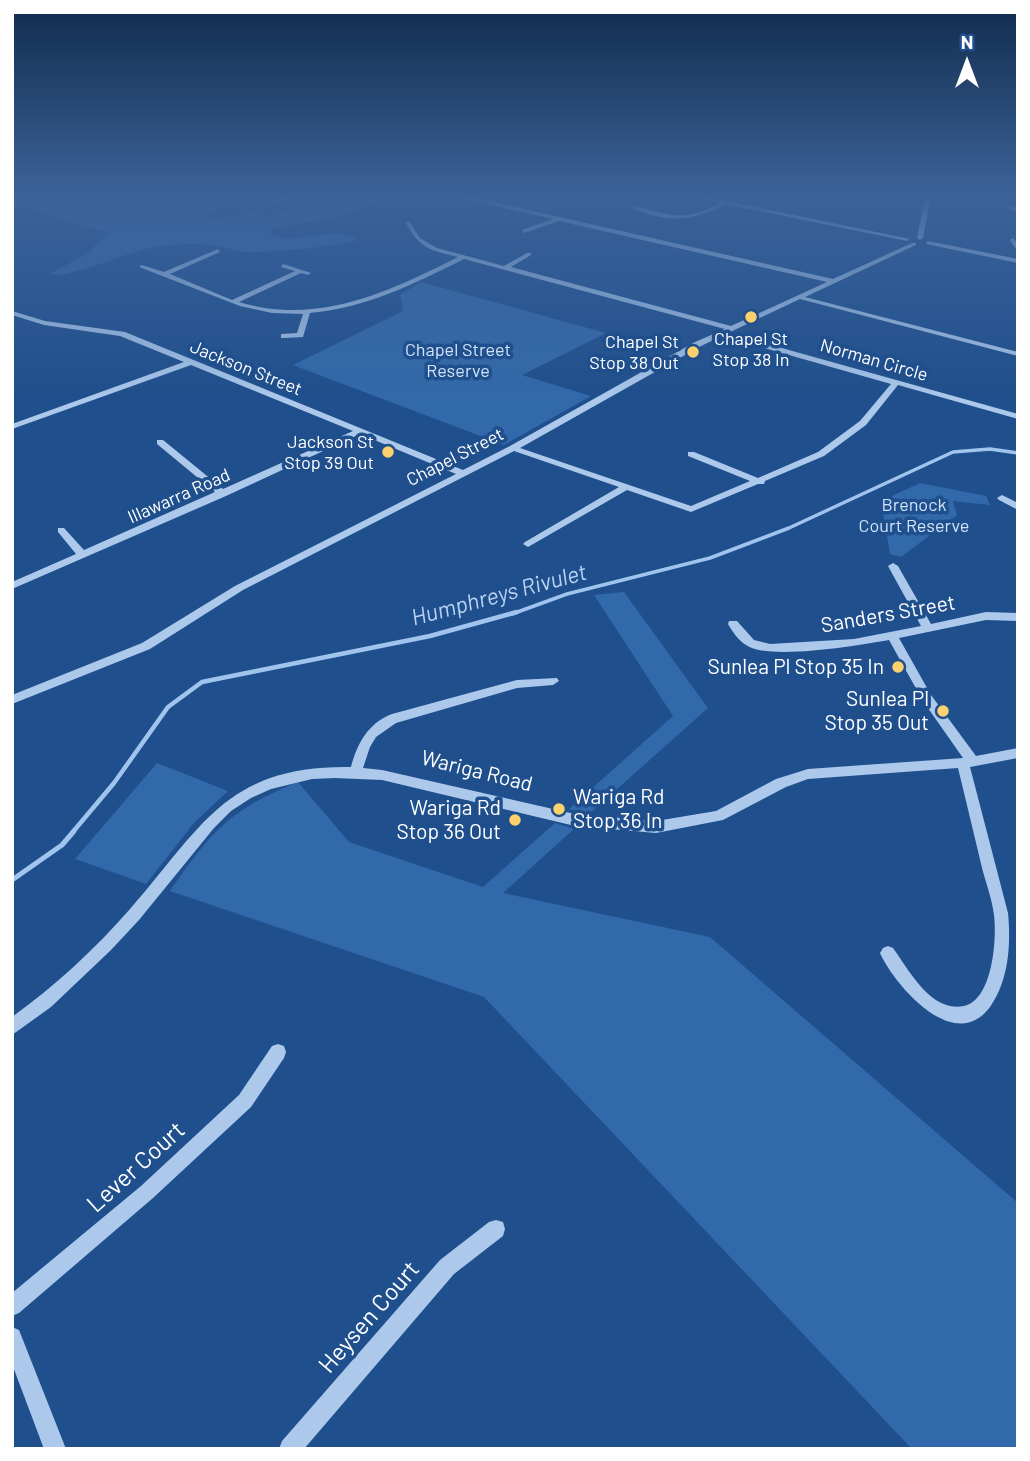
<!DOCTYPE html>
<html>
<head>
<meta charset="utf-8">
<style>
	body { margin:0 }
	#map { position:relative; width:1030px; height:1461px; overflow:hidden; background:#1f4f8c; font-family:Barlow,sans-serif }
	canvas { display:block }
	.frame { position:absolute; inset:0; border:14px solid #fff; pointer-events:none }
	.north { position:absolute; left:932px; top:28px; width:70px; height:70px; -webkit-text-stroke:5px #1f4f8c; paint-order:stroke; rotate:0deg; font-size:19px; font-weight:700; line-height:28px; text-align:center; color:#fff }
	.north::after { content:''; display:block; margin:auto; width:24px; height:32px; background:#fff; clip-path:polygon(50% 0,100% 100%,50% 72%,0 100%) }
</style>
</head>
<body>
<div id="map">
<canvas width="1030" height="1461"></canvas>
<div class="frame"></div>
<div class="north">N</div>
</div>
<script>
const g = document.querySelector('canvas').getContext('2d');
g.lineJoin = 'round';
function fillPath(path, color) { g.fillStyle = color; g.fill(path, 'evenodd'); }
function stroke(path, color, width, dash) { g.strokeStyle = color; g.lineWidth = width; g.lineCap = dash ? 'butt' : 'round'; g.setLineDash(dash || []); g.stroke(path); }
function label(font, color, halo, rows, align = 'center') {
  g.font = font + ' Barlow,sans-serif'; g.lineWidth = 7; g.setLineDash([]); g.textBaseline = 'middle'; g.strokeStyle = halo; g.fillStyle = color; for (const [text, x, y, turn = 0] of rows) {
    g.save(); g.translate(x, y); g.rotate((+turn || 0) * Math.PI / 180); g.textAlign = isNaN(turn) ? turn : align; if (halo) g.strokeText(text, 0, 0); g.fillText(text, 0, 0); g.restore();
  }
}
const green = new Path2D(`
	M 12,196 L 67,196 L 75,197 L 82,206 L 126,203 L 156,209 L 227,196 L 251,196 L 204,215 L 208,220 L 251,212 L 269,215 L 367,197 L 378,202 L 350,214 L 273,229 L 270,235 C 298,247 330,224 358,240 C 325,248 286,251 252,252 C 238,253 224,246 210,245 C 191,243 170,245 151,248 C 123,253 71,279 49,274 L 92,251 L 95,245 L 111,234 L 30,209 L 12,209 Z
	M 421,282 L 606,333 L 522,375 L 591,396 L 504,445 L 293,365 L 403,311 L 400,295 Z
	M 920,483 L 986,496 L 990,505 L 953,501 L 957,515 L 901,557 L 890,554 L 881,501 Z
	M 624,592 L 708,708 L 588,815 L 569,809 L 673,716 L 594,595 Z
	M 157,763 L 228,791 L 194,823 L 146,884 L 75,859 Z
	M 298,782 L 349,842 L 483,887 L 555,823 L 574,829 L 503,893 L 710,937 L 1018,1203 L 1017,1449 L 912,1449 L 484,997 L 170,891 C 212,831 229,810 298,782 Z`);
const streamFar2 = new Path2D(`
	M 512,614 L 567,594 L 710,558 L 789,528 L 953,452 L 990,449 L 1018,453`);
const streamFar1 = new Path2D(`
	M 72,833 L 114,783 L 168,707 L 202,682 L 430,636 L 517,612`);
const stream = new Path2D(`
	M 12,880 L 62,845 L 74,831`);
const minor = new Path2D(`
	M 292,196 L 303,196 L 277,202 L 274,200 Z
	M 467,196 L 833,279 L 912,243 L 916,243 L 916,245 L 805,297 L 1018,352 L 1018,356 L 800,299 L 728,333 L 1018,414 L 1018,419 L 898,385 L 866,425 L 824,456 L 765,481 L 764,484 L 758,484 L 691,512 L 627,490 L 528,547 L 523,544 L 525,542 L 619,487 L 514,451 L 243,590 L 150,649 L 12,704 L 12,695 L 142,643 L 235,586 L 456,474 L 360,434 L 226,496 L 12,589 L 12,582 L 76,554 L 58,532 L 58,528 L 64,528 L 84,550 L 215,492 L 157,444 L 157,440 L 163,440 L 223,489 L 353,431 L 191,365 L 12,429 L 12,424 L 184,362 L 120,336 L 44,325 L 12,315 L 12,311 L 45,321 L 125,332 L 463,470 L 510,446 L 695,342 L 725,329 L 464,259 C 414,284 366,308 310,313 L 303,337 L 284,338 L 281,338 L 281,334 L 297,333 L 303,314 L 272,313 L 240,306 L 139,267 L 142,265 L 164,272 L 218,249 L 220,252 L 170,274 L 232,300 L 295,271 L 281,267 L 283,264 L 311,273 L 308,275 L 301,273 L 239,302 C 317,326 389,292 458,257 C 430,250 420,249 406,223 L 409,221 L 420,238 L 437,248 L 504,266 L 527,253 L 531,253 L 531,255 L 511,267 L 731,326 L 827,282 L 559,221 L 524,233 L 522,230 L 553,219 L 465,199 ZM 722,336 L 891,384 L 860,421 L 818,452 L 758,478 L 694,452 L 688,452 L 688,456 L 750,481 L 691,506 L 520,448 L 701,346 Z
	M 692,196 L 702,196 L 910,239 L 907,241 L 725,204 C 693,222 666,223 632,208 L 635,206 C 671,215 685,223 719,203 Z
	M 925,196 L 931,196 L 923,238 L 920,240 L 917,238 Z
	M 1010,205 L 1018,208 L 1018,212 L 1008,208 Z
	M 1013,238 L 1018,244 L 1018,252 L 1010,240 Z
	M 928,241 L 1018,259 L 1018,263 L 926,244 Z
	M 1002,495 L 1018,503 L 1018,510 L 999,500 L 997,498 Z
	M 893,563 L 898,566 L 931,624 L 986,612 L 1018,613 L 1018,621 L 986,620 L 899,638 L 931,695 L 976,756 L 1018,748 L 1018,758 L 970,767 L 1008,913 C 1011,944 1009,980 990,1007 C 955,1055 895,986 880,953 L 883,948 L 888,946 L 893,948 C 909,970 931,1013 964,1006 C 993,1000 997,938 994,915 C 992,899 986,883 982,868 C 974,834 966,801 958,768 L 808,779 L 786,787 L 723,820 L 656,833 L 575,826 L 382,780 L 335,778 L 312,779 L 271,789 L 251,798 L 231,811 L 214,828 L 139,920 L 111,950 L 51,1007 L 12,1035 L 12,1017 C 55,986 95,949 130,909 C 202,827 226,765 351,767 C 357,744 368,723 392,714 L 517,680 L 557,678 L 559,681 L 553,685 L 517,688 L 396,723 L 376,737 L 370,747 L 363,768 L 382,770 L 575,814 L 656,821 L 716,811 L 776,779 L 808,769 L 963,758 L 923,701 L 889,640 C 861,645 768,661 746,645 C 739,641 732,631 728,624 L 729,621 L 737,621 L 754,640 L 770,644 L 854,639 L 921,626 L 888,566 Z
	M 278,1044 L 284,1046 L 286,1052 L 284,1058 L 251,1107 L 153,1198 L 19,1313 L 12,1316 L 12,1293 L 141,1186 L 239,1095 L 272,1046 Z
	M 496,1220 L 503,1222 L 505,1229 L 503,1236 L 454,1274 L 304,1449 L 279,1449 L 282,1441 L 440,1260 L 489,1222 Z
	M 12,1327 L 19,1330 L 66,1449 L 44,1449 L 12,1364 Z`);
const markers = [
	[751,317,7,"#fad16c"],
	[693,352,7,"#fad16c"],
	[388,452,7,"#fad16c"],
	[898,667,7,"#fad16c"],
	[943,711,7,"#fad16c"],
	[559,809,7,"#fad16c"],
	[515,820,7,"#fad16c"]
];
const farPoinames = [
	["Chapel St",751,339,"center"],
	["Stop 38 In",751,360,"center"],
	["Chapel St",679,342],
	["Stop 38 Out",679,363],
	["Jackson St",374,442],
	["Stop 39 Out",374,463]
];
const farParknames = [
	["Chapel Street",458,350],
	["Reserve",458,371],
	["Brenock",914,505],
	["Court Reserve",914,526]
];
const farStreetnames = [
	["Norman Circle",874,360,16],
	["Jackson Street",246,368,22],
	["Chapel Street",455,457,-27],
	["Illawarra Road",179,496,-24]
];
const streetNames = [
	["Sanders Street",888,614,-10],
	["Wariga Road",477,771,14]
];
const poiNames = [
	["Sunlea Pl Stop 35 In",884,667],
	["Sunlea Pl",929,699],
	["Stop 35 Out",929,723],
	["Wariga Rd",573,797,"left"],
	["Stop 36 In",573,821,"left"],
	["Wariga Rd",501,808],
	["Stop 36 Out",501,832]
];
const waterNames = [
	["Humphreys Rivulet",499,595,-15]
];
const nearStreetnames = [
	["Lever Court",136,1167,-42],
	["Heysen Court",369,1317,-49]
];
fillPath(green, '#3269aa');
stroke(streamFar2, '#a0c4ee', 3.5);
stroke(streamFar1, '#a0c4ee', 4.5);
stroke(stream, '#a0c4ee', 5);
fillPath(minor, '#acc9ec');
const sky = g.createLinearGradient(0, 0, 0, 400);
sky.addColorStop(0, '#112b4d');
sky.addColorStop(0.49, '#3c6399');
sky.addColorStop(1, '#3c639900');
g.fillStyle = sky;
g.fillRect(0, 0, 1030, 400);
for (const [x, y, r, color] of markers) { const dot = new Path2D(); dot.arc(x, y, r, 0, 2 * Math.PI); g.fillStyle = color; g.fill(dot); stroke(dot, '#1f4f8c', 2.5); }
label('18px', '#fff', '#1f4f8c', farPoinames, 'right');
label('18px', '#d1e3f9', '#1f4f8c', farParknames);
label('18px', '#fff', '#1f4f8c', farStreetnames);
label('21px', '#fff', '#1f4f8c', streetNames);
label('21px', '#fff', '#1f4f8c', poiNames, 'right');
label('italic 23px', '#b8d3f3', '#1f4f8c', waterNames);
label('24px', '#fff', '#1f4f8c', nearStreetnames);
</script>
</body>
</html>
